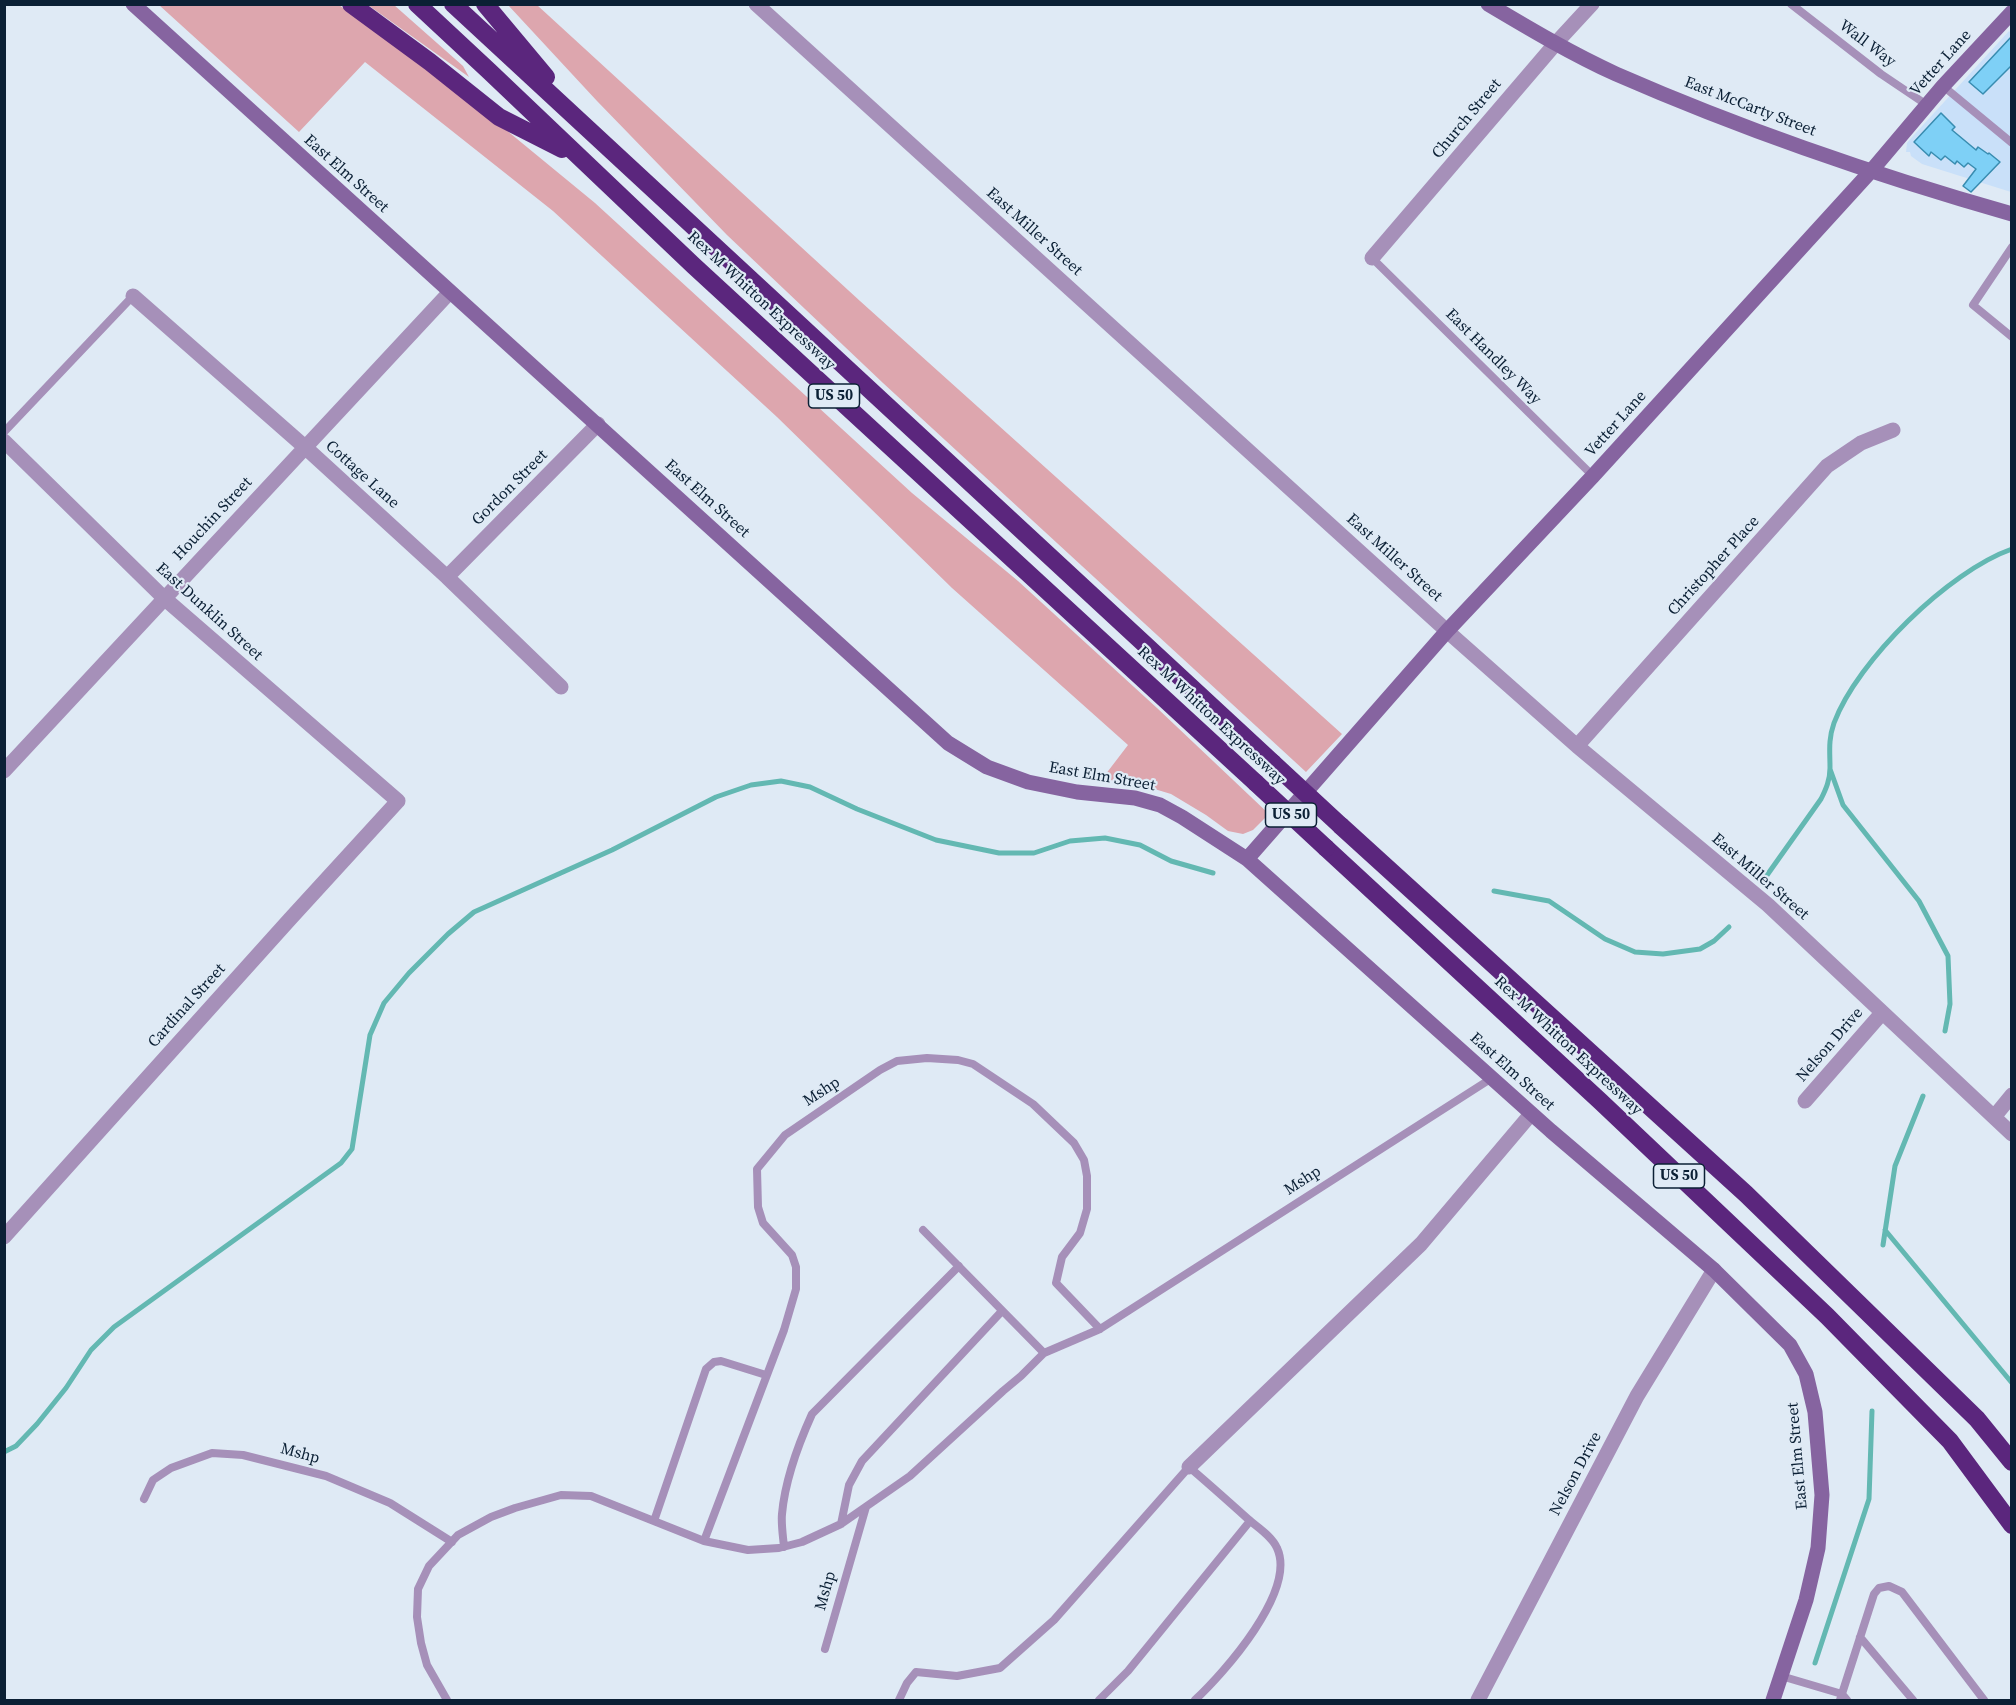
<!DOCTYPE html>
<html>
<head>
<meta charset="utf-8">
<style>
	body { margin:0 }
	#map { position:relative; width:2016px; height:1705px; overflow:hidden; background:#dfeaf5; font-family:"Source Serif 4",serif }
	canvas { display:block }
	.frame { position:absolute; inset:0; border:6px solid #0b2035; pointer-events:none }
</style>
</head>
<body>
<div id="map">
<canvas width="2016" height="1705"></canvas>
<div class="frame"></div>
</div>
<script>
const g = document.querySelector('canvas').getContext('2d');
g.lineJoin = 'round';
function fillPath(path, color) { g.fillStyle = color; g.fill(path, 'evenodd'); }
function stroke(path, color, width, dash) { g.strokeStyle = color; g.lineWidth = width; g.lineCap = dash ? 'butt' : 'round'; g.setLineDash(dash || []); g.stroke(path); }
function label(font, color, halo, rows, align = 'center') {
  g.font = font + ' "Source Serif 4",serif'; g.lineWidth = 4.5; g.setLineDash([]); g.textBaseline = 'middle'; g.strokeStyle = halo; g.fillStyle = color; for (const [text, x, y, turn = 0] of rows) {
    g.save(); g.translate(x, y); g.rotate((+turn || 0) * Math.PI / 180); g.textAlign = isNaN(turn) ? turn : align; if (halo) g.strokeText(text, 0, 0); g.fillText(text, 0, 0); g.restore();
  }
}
const built = new Path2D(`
	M 2009,31 L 2011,33 L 2011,192 L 1922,164 L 1911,156 L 1910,152 L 1906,152 L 1907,143 L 1913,136 Z`);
const green = new Path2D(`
	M 159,5 L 339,5 L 466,97 L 595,203 L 912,493 L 1018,581 L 1157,708 L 1269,814 L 1253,830 L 1243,834 L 1228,831 L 1206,815 L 1171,794 L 1138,784 L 1102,779 L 1128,745 L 952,588 L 777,417 L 553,211 L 365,62 L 299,132 Z
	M 368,5 L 394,5 L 463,66 L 469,77 Z
	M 508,5 L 537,5 L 860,301 L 1342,734 L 1306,772 L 883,383 L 727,235 L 597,101 Z`);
const stream = new Path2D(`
	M 1830,769 L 1843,805 L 1919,901 L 1948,956 L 1950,1004 L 1945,1031
	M 1765,878 L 1821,799 C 1826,789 1830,780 1830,768 C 1830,752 1828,740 1834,723 C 1857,661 1949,571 2012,549
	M 1494,891 L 1549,901 L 1605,939 L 1635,952 L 1663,954 L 1700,949 L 1714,941 L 1729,927
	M 1885,1230 L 2012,1383
	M 1883,1245 L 1895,1166 L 1923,1096
	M 4,1452 L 16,1446 L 37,1424 L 66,1388 L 91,1350 L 114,1327 L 341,1163 L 352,1149 L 370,1035 L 384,1003 L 409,973 L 448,934 L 474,912 L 612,850 L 716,797 L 751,785 L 781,781 L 810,787 L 857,809 L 936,840 L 999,853 L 1034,853 L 1070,841 L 1105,838 L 1140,845 L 1171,861 L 1213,873
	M 1815,1663 L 1869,1499 L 1872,1411`);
const building = new Path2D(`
	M 2012,36 L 2012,65 L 1983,94 L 1969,82 Z
	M 1941,113 L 1955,127 L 1952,130 L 1976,150 L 1978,147 L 1988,154 L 1989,153 L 2000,162 L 1971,192 L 1963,186 L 1976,169 L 1968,163 L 1964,167 L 1957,161 L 1955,164 L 1945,156 L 1941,160 L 1931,152 L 1929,156 L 1914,142 Z`);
const lane = new Path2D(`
	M 1791,4 L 1881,74 L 1927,105
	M 1943,86 L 2012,143
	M 2012,247 L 1973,305 L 2012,337
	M 1372,258 L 1593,476
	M 4,432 L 133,296
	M 923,1230 L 1044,1353
	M 144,1499 L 153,1480 L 171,1468 L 212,1453 L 243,1455 L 326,1476 L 390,1503 L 452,1542
	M 654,1521 L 706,1369 L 714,1362 L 721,1361 L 766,1375
	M 841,1524 L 849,1485 L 862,1461 L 1002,1311
	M 704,1541 L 748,1550 L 779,1548 L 802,1542 L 841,1524 L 910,1476 L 1003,1391 L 1021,1376 L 1044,1353 L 1100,1329 L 1492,1078
	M 784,1547 C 783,1536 781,1524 782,1514 C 785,1480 798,1445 812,1414 L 959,1266
	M 1860,1637 L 1913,1700
	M 825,1649 L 866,1507
	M 1781,1676 L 1842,1694 L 1847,1700
	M 447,1700 L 427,1665 L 421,1643 L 417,1617 L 418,1589 L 429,1566 L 458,1535 L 491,1517 L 515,1508 L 561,1495 L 591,1496 L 704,1541 L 784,1330 L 796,1289 L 796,1267 L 792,1255 L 763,1223 L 758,1207 L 757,1169 L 785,1135 L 880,1070 L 897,1061 L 927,1058 L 958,1060 L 973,1064 L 1033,1104 L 1074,1143 L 1084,1160 L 1087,1176 L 1087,1209 L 1080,1233 L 1062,1257 L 1056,1283 L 1100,1329
	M 899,1700 L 907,1683 L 916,1672 L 957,1676 L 1000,1668 L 1054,1620 L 1189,1467 C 1209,1484 1228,1501 1248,1519 C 1257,1527 1272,1536 1277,1548 C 1297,1591 1224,1673 1195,1700
	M 1099,1700 L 1128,1671 L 1250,1521
	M 1840,1700 L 1874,1594 L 1879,1588 L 1889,1586 L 1902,1592 L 1984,1700`);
const street = new Path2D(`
	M 756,4 L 1447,631 L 1577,746 L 1768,905 L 2012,1134
	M 1372,258 L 1556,43 L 1592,4
	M 133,296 L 306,448 L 447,577 L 561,687
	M 4,441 L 164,598 L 398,801 L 290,919 L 4,1237
	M 447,577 L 598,424
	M 1577,746 L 1827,466 L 1861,443 L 1893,430
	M 4,771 L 449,293
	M 1805,1101 L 1882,1013
	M 1994,1117 L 2012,1095
	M 1189,1467 L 1421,1244 L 1531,1114
	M 1478,1700 L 1637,1396 L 1714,1270`);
const secondary = new Path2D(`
	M 133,4 L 948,743 L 987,767 L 1028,782 L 1077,792 L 1135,798 L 1160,805 L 1182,817 L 1247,859 L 1551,1131 L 1714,1270 L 1790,1345 L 1806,1374 L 1815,1412 L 1822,1495 L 1818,1548 L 1806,1600 L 1773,1700
	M 1488,4 C 1530,29 1572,54 1616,74 C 1744,130 1878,176 2012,214
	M 1247,859 L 1447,631 L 1593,476 L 1872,170 L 1943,86 L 2012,12`);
const highway = new Path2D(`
	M 351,4 L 430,62 L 499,117 L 562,149
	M 417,4 L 489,71 L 694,266 L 1256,783
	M 453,4 L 1273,763
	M 485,4 L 546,77
	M 1341,826 L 1746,1194 L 1977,1419 L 2012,1462
	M 1326,848 L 1600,1101 L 1827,1316 L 1950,1441 L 2012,1525`);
const highwayBridge = new Path2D(`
	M 1273,763 L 1341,826
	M 1256,783 L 1326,848`);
const shields = [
	[834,396,51],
	[1291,815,51],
	[1679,1176,51]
];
const shieldNames = [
	["US 50",834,396],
	["US 50",1291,815],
	["US 50",1679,1176]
];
const streetNames = [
	["Wall Way",1867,44,37],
	["Vetter Lane",1941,63,-48],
	["East McCarty Street",1750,107,21],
	["Church Street",1467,119,-50],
	["East Elm Street",346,174,42],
	["East Miller Street",1034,232,42],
	["Rex M Whitton Expressway",761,301,43],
	["East Handley Way",1493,357,45],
	["Vetter Lane",1616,424,-48],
	["Cottage Lane",362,475,42],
	["Gordon Street",510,488,-45],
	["East Elm Street",707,499,42],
	["Houchin Street",213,519,-47],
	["East Miller Street",1394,558,42],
	["Christopher Place",1714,566,-48],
	["East Dunklin Street",209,612,42],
	["Rex M Whitton Expressway",1211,716,43],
	["East Elm Street",1102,777,10],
	["East Miller Street",1760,877,41],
	["Cardinal Street",187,1006,-48],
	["Nelson Drive",1830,1045,-49],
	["Rex M Whitton Expressway",1568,1046,43],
	["East Elm Street",1512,1072,42],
	["Mshp",822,1092,-33],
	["Mshp",1303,1181,-33],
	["Mshp",300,1454,15],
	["East Elm Street",1798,1456,-95],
	["Nelson Drive",1576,1474,-62],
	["Mshp",826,1591,-74]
];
fillPath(built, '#c9e0f9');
fillPath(green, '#dda6ae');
stroke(stream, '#63b8b2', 5);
fillPath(building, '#7ed0f6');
stroke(building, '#388cb0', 1.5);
stroke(lane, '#a690b9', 8);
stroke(street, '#a690b9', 15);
stroke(secondary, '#8664a0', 15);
stroke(highway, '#5b267d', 18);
stroke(highwayBridge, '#5b267d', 18);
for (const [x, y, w] of shields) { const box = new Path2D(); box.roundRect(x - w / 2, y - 12, w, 24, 4.5); g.fillStyle = '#dfeaf5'; g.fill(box); stroke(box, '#0b2035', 1.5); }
label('bold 15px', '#0b2035', null, shieldNames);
label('16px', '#0b2035', '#dfeaf5', streetNames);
</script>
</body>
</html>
